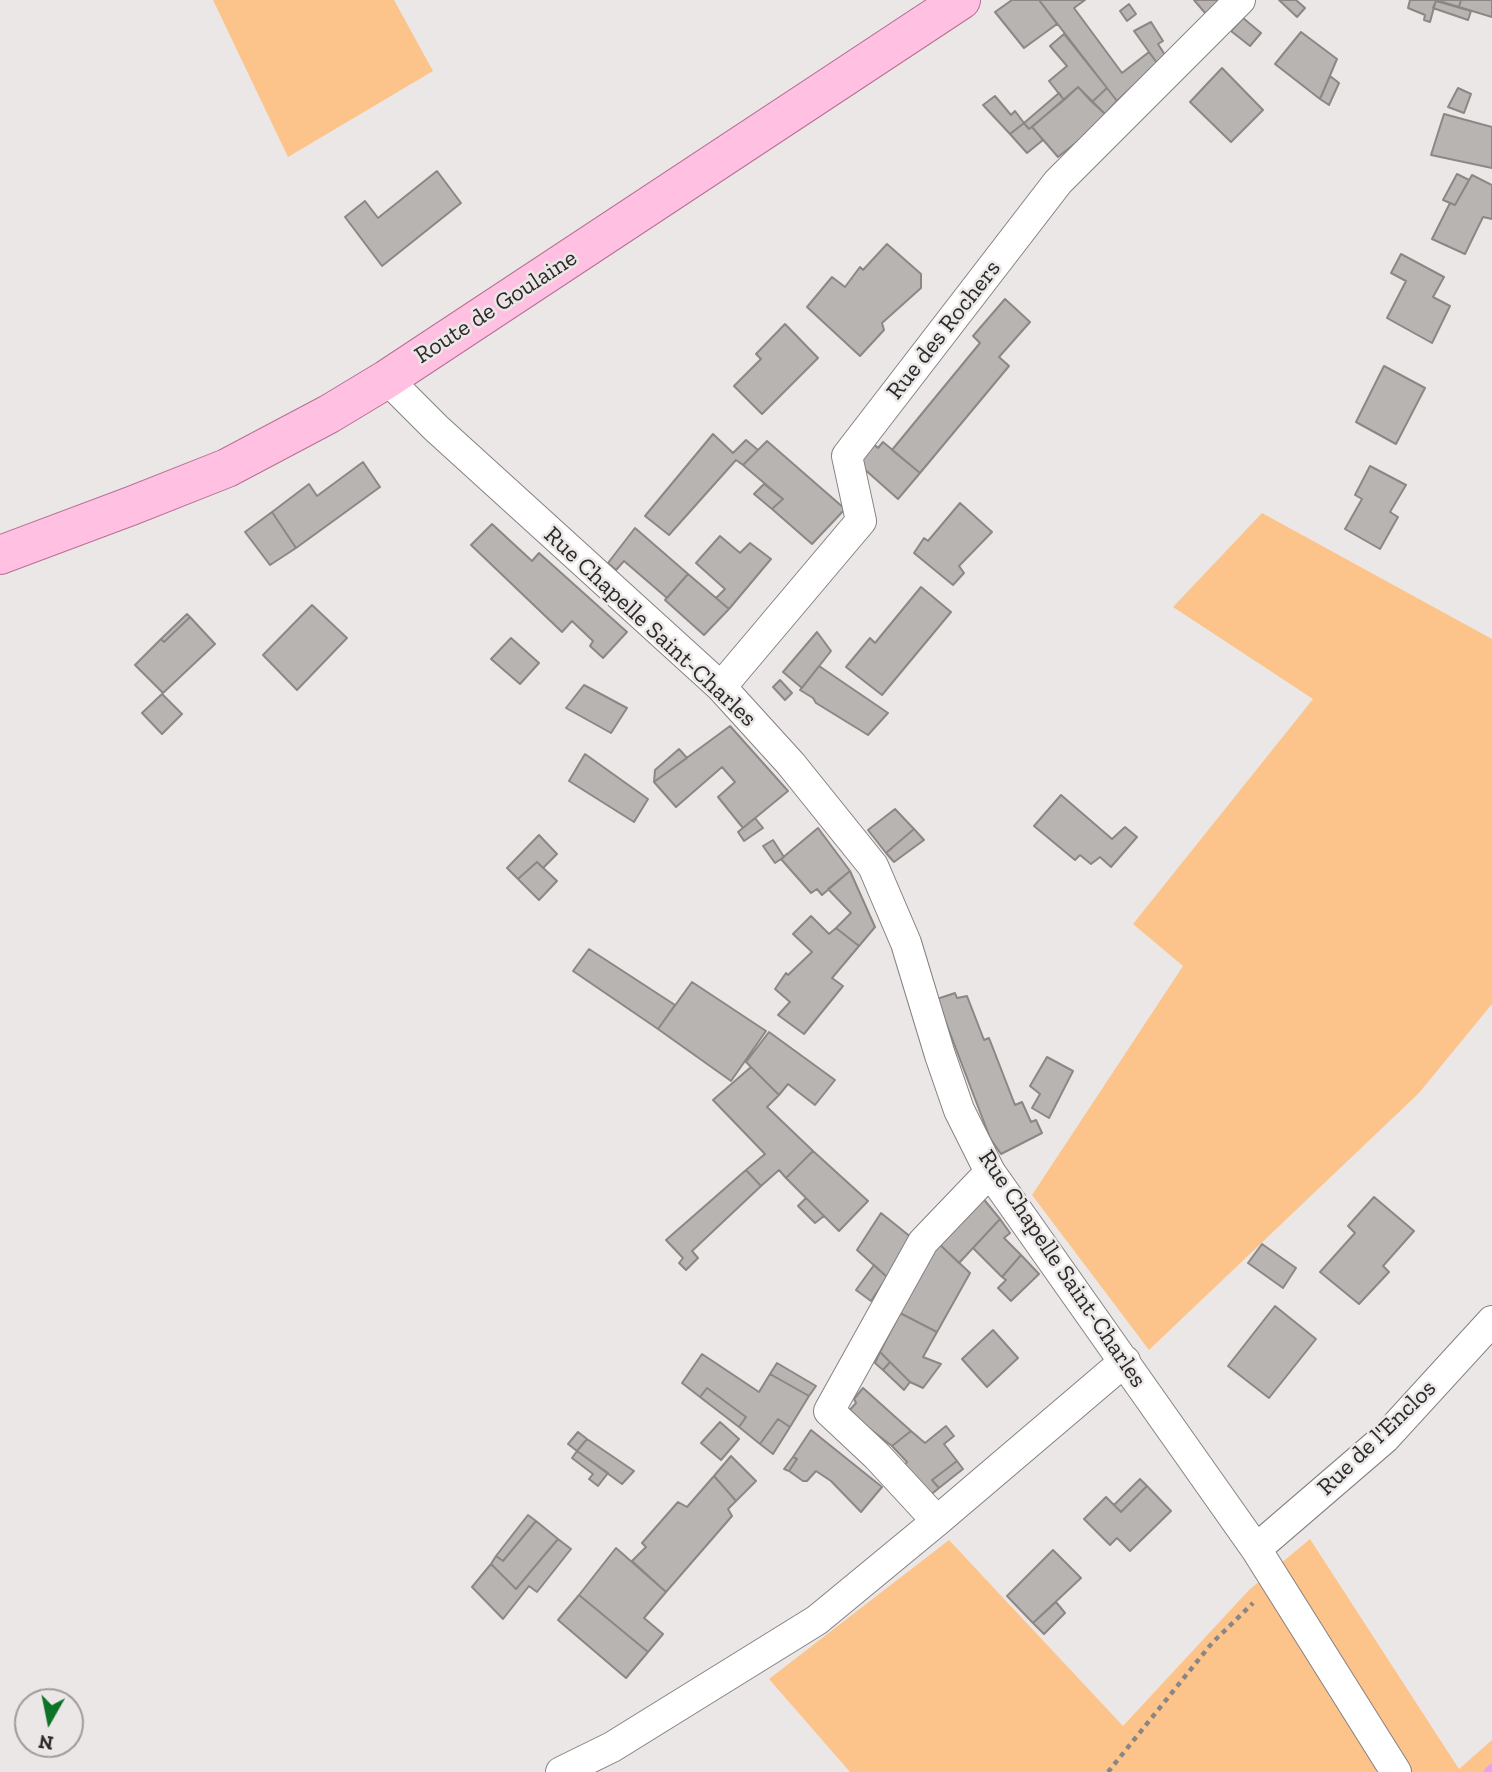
<!DOCTYPE html>
<html>
<head>
<meta charset="utf-8">
<style>
	body { margin:0 }
	#map { position:relative; width:1492px; height:1772px; overflow:hidden; background:#ece7e7; font-family:"Zilla Slab",serif }
	canvas { display:block }
	.north { position:absolute; left:14px; top:1688px; width:70px; height:70px; box-sizing:border-box; background:#ece7e7; border:2px solid #9f9b9b; border-radius:50%; rotate:189deg; font-size:19px; font-weight:700; line-height:28px; text-align:center; color:#2b2929 }
	.north::after { content:''; display:block; margin:auto; width:24px; height:32px; background:#0c7426; clip-path:polygon(50% 0,100% 100%,50% 72%,0 100%) }
</style>
</head>
<body>
<div id="map">
<canvas width="1492" height="1772"></canvas>
<div class="north">N</div>
</div>
<script>
const g = document.querySelector('canvas').getContext('2d');
g.lineJoin = 'round';
function fillPath(path, color) { g.fillStyle = color; g.fill(path, 'evenodd'); }
function stroke(path, color, width, dash) { g.strokeStyle = color; g.lineWidth = width; g.lineCap = dash ? 'butt' : 'round'; g.setLineDash(dash || []); g.stroke(path); }
function label(font, color, halo, rows, align = 'center') {
  g.font = font + ' "Zilla Slab",serif'; g.lineWidth = 5; g.setLineDash([]); g.textBaseline = 'middle'; g.strokeStyle = halo; g.fillStyle = color; for (const [text, x, y, turn = 0] of rows) {
    g.save(); g.translate(x, y); g.rotate((+turn || 0) * Math.PI / 180); g.textAlign = isNaN(turn) ? turn : align; if (halo) g.strokeText(text, 0, 0); g.fillText(text, 0, 0); g.restore();
  }
}
const green = new Path2D(`
	M 213,0 L 394,0 L 433,71 L 288,157 Z
	M 1262,513 L 1492,639 L 1492,1004 L 1419,1093 L 1149,1350 L 1032,1195 L 1183,966 L 1133,924 L 1313,699 L 1173,607 Z
	M 1310,1539 L 1459,1769 L 1492,1740 L 1492,1772 L 850,1772 L 769,1679 L 949,1540 L 1123,1726 L 1249,1590 Z`);
const stream = new Path2D(`
	M 1489,1772 L 1492,1769`);
const building = new Path2D(`
	M 1012,0 L 1039,0 L 1057,24 L 1024,48 L 995,12 Z
	M 1039,0 L 1085,0 L 1074,8 L 1122,73 L 1149,52 L 1157,63 L 1117,101 Z
	M 1194,0 L 1220,0 L 1206,14 Z
	M 1279,0 L 1296,0 L 1305,8 L 1297,17 Z
	M 1410,0 L 1436,0 L 1430,22 L 1424,20 L 1425,15 L 1408,8 Z
	M 1436,0 L 1461,0 L 1459,7 Z
	M 1461,0 L 1492,0 L 1492,17 L 1459,7 Z
	M 1436,1 L 1471,11 L 1468,20 L 1433,8 Z
	M 1129,4 L 1136,14 L 1127,21 L 1120,11 Z
	M 1243,18 L 1261,33 L 1250,46 L 1231,31 Z
	M 1151,22 L 1163,41 L 1158,44 L 1165,55 L 1157,63 L 1134,31 Z
	M 1301,32 L 1337,59 L 1320,99 L 1275,64 Z
	M 1064,34 L 1107,88 L 1092,102 L 1078,87 L 1064,100 L 1049,81 L 1067,66 L 1050,46 Z
	M 1222,68 L 1263,110 L 1231,142 L 1190,102 Z
	M 1330,76 L 1339,83 L 1329,105 L 1320,99 Z
	M 1078,87 L 1105,114 L 1087,134 L 1058,157 L 1032,127 Z
	M 1107,88 L 1117,101 L 1105,114 L 1092,102 Z
	M 1458,88 L 1471,94 L 1464,113 L 1448,107 Z
	M 1059,93 L 1064,100 L 1029,129 L 1024,123 Z
	M 995,96 L 1011,115 L 1015,111 L 1024,123 L 1010,134 L 983,105 Z
	M 1444,114 L 1492,127 L 1492,168 L 1431,155 Z
	M 1024,123 L 1029,129 L 1032,127 L 1043,140 L 1027,153 L 1010,134 Z
	M 437,171 L 461,203 L 382,266 L 345,217 L 365,201 L 378,218 Z
	M 1457,174 L 1469,180 L 1455,205 L 1443,200 Z
	M 1472,175 L 1492,185 L 1492,219 L 1483,217 L 1465,254 L 1432,239 L 1450,203 L 1455,205 Z
	M 887,244 L 921,274 L 921,288 L 882,323 L 884,330 L 860,356 L 807,307 L 832,277 L 845,287 L 860,267 L 863,270 Z
	M 1401,254 L 1444,277 L 1433,297 L 1450,306 L 1432,343 L 1387,318 L 1406,281 L 1391,273 Z
	M 1005,299 L 1030,322 L 999,357 L 1009,366 L 920,473 L 892,450 L 980,343 L 973,336 Z
	M 785,324 L 818,358 L 762,414 L 734,386 L 761,359 L 756,354 Z
	M 1384,366 L 1425,388 L 1396,444 L 1356,422 Z
	M 713,434 L 733,453 L 746,440 L 758,450 L 743,465 L 736,460 L 669,535 L 645,516 Z
	M 868,439 L 878,448 L 883,442 L 920,473 L 898,499 L 853,459 Z
	M 767,441 L 845,509 L 812,544 L 772,509 L 783,499 L 743,465 Z
	M 363,462 L 380,487 L 296,548 L 272,512 L 309,484 L 317,496 Z
	M 1370,466 L 1406,485 L 1390,512 L 1398,517 L 1380,549 L 1345,529 L 1362,499 L 1355,495 Z
	M 764,484 L 783,499 L 772,509 L 754,494 Z
	M 960,503 L 992,532 L 959,566 L 964,573 L 953,585 L 914,553 L 924,538 L 928,541 Z
	M 272,512 L 296,548 L 270,565 L 245,532 Z
	M 492,524 L 532,561 L 539,553 L 627,632 L 603,658 L 590,646 L 593,641 L 572,621 L 562,632 L 471,545 Z
	M 635,528 L 688,574 L 667,598 L 624,561 L 616,570 L 608,563 Z
	M 720,536 L 740,553 L 750,543 L 771,559 L 729,609 L 716,598 L 725,589 L 696,563 Z
	M 688,574 L 729,609 L 704,635 L 665,600 Z
	M 921,587 L 951,612 L 882,695 L 846,667 L 870,638 L 875,643 Z
	M 312,605 L 347,638 L 297,690 L 263,655 Z
	M 187,614 L 190,617 L 164,642 L 161,639 Z
	M 190,617 L 215,644 L 163,693 L 135,665 L 161,639 L 164,642 Z
	M 817,632 L 831,651 L 802,688 L 783,672 Z
	M 511,638 L 539,663 L 520,684 L 491,659 Z
	M 819,666 L 888,713 L 868,735 L 816,703 L 813,698 L 800,690 Z
	M 780,680 L 792,693 L 785,700 L 773,687 Z
	M 584,685 L 627,708 L 611,733 L 566,708 Z
	M 162,694 L 182,714 L 162,734 L 142,713 Z
	M 730,726 L 788,791 L 743,828 L 718,797 L 735,782 L 722,767 L 676,807 L 654,782 Z
	M 679,749 L 687,758 L 654,782 L 655,770 Z
	M 585,754 L 648,799 L 634,822 L 569,781 Z
	M 1061,795 L 1112,839 L 1125,827 L 1137,837 L 1111,867 L 1100,857 L 1091,864 L 1080,855 L 1075,860 L 1034,826 Z
	M 895,809 L 914,829 L 886,853 L 868,830 Z
	M 755,818 L 763,828 L 744,841 L 738,832 Z
	M 818,828 L 850,871 L 822,895 L 817,889 L 811,893 L 781,859 Z
	M 914,829 L 924,840 L 894,862 L 886,853 Z
	M 539,835 L 557,854 L 543,868 L 537,862 L 518,879 L 507,868 Z
	M 773,840 L 784,857 L 775,863 L 763,846 Z
	M 537,862 L 557,881 L 539,900 L 518,879 Z
	M 850,871 L 875,927 L 859,946 L 836,928 L 851,913 L 828,889 Z
	M 811,916 L 829,934 L 836,928 L 859,946 L 832,978 L 843,986 L 804,1034 L 778,1015 L 790,1002 L 775,989 L 786,973 L 788,975 L 812,952 L 793,934 Z
	M 589,949 L 675,1005 L 658,1029 L 573,971 Z
	M 692,982 L 766,1031 L 731,1081 L 658,1029 Z
	M 955,993 L 957,998 L 967,996 L 984,1040 L 989,1038 L 1015,1105 L 1022,1102 L 1031,1122 L 1036,1120 L 1042,1133 L 1001,1154 L 990,1138 L 937,999 Z
	M 769,1032 L 835,1080 L 815,1105 L 788,1084 L 779,1095 L 746,1062 Z
	M 1047,1057 L 1073,1071 L 1049,1118 L 1032,1108 L 1040,1094 L 1030,1086 Z
	M 751,1067 L 779,1095 L 767,1107 L 813,1151 L 786,1178 L 779,1170 L 761,1186 L 746,1170 L 765,1154 L 713,1100 Z
	M 813,1151 L 868,1201 L 839,1231 L 786,1178 Z
	M 746,1170 L 761,1186 L 692,1251 L 698,1258 L 686,1270 L 679,1263 L 683,1258 L 666,1240 Z
	M 981,1196 L 1000,1219 L 959,1263 L 936,1241 Z
	M 1374,1197 L 1414,1231 L 1383,1266 L 1389,1272 L 1359,1304 L 1320,1272 L 1355,1233 L 1348,1226 Z
	M 806,1198 L 824,1216 L 815,1223 L 798,1206 Z
	M 881,1213 L 912,1238 L 887,1277 L 857,1250 Z
	M 1000,1219 L 1010,1233 L 1004,1238 L 1021,1255 L 1002,1277 L 973,1248 Z
	M 936,1241 L 970,1273 L 937,1332 L 900,1313 Z
	M 1262,1244 L 1296,1268 L 1283,1288 L 1248,1263 Z
	M 1021,1255 L 1039,1274 L 1011,1301 L 998,1288 L 1006,1280 L 1002,1277 Z
	M 874,1265 L 887,1277 L 871,1301 L 856,1290 Z
	M 1275,1306 L 1316,1339 L 1269,1398 L 1228,1366 Z
	M 900,1313 L 937,1332 L 923,1357 L 941,1364 L 923,1388 L 910,1382 L 880,1352 Z
	M 993,1330 L 1018,1358 L 987,1387 L 962,1359 Z
	M 880,1352 L 890,1362 L 883,1370 L 875,1363 Z
	M 702,1354 L 759,1392 L 770,1374 L 809,1396 L 790,1427 L 778,1419 L 760,1444 L 739,1427 L 746,1417 L 707,1388 L 700,1397 L 682,1383 Z
	M 890,1362 L 910,1382 L 904,1390 L 883,1370 Z
	M 777,1363 L 816,1386 L 809,1396 L 770,1374 Z
	M 707,1388 L 746,1417 L 739,1427 L 700,1397 Z
	M 863,1388 L 911,1431 L 892,1446 L 848,1412 L 856,1403 L 854,1399 Z
	M 778,1419 L 790,1427 L 773,1454 L 760,1444 Z
	M 720,1422 L 739,1439 L 721,1460 L 701,1443 Z
	M 946,1426 L 954,1436 L 944,1444 L 957,1461 L 932,1480 L 939,1488 L 928,1497 L 904,1466 L 907,1462 L 892,1446 L 911,1431 L 925,1443 Z
	M 811,1430 L 882,1487 L 861,1512 L 831,1481 L 816,1471 L 807,1481 L 803,1481 L 789,1471 L 797,1459 L 793,1457 Z
	M 578,1432 L 587,1439 L 577,1451 L 568,1444 Z
	M 587,1439 L 634,1471 L 622,1484 L 577,1451 Z
	M 577,1451 L 608,1473 L 598,1486 L 589,1479 L 593,1474 L 572,1458 Z
	M 731,1456 L 756,1481 L 736,1501 L 714,1476 Z
	M 793,1457 L 797,1459 L 789,1471 L 784,1469 Z
	M 957,1461 L 963,1469 L 939,1488 L 932,1480 Z
	M 714,1476 L 736,1501 L 728,1509 L 732,1516 L 666,1592 L 632,1561 L 646,1547 L 642,1543 L 678,1502 L 687,1507 Z
	M 1140,1479 L 1147,1486 L 1121,1512 L 1114,1505 Z
	M 1147,1486 L 1171,1511 L 1130,1551 L 1117,1538 L 1110,1545 L 1084,1519 L 1106,1497 L 1121,1512 Z
	M 528,1515 L 536,1521 L 503,1561 L 496,1556 Z
	M 536,1521 L 558,1539 L 516,1589 L 491,1564 L 496,1556 L 503,1561 Z
	M 558,1539 L 571,1549 L 537,1592 L 529,1586 L 503,1619 L 472,1587 L 491,1564 L 516,1589 Z
	M 616,1548 L 666,1592 L 644,1618 L 663,1634 L 648,1652 L 579,1595 Z
	M 1053,1550 L 1081,1578 L 1033,1623 L 1007,1596 Z
	M 579,1595 L 648,1652 L 626,1678 L 558,1620 Z
	M 1056,1602 L 1065,1613 L 1044,1634 L 1033,1623 Z`);
const path = new Path2D(`
	M 1108,1772 L 1212,1643 L 1253,1603`);
const minor = new Path2D(`
	M 387,379 L 436,428 L 721,687 L 791,764 L 873,866 L 906,943 L 940,1055 L 959,1110 L 990,1172 L 1256,1549 L 1396,1772
	M 721,687 L 861,521 L 847,456 L 1058,182 L 1240,0
	M 937,1521 L 877,1456 L 829,1411 L 923,1242 L 990,1172
	M 1256,1549 L 1385,1438 L 1492,1321
	M 561,1772 L 612,1747 L 817,1620 L 937,1521 L 1125,1361`);
const major = new Path2D(`
	M 0,555 L 131,506 L 227,468 L 329,414 L 387,379 L 961,0`);
const streetNames = [
	["Route de Goulaine",496,307,-33],
	["Rue des Rochers",944,330,-52],
	["Rue Chapelle Saint-Charles",650,627,43],
	["Rue Chapelle Saint-Charles",1062,1269,56],
	["Rue de l'Enclos",1377,1438,-44]
];
fillPath(green, '#fcc48a');
stroke(stream, '#e4a4ee', 10);
fillPath(building, '#b8b4b2');
stroke(building, '#8c8785', 2);
stroke(minor, '#868181', 32);
stroke(major, '#b57094', 40);
stroke(path, '#898686', 4.5, [5, 5]);
stroke(minor, '#fff', 30);
stroke(major, '#ffc0e1', 38);
label('24px', '#2b2929', '#ece7e7', streetNames);
</script>
</body>
</html>
